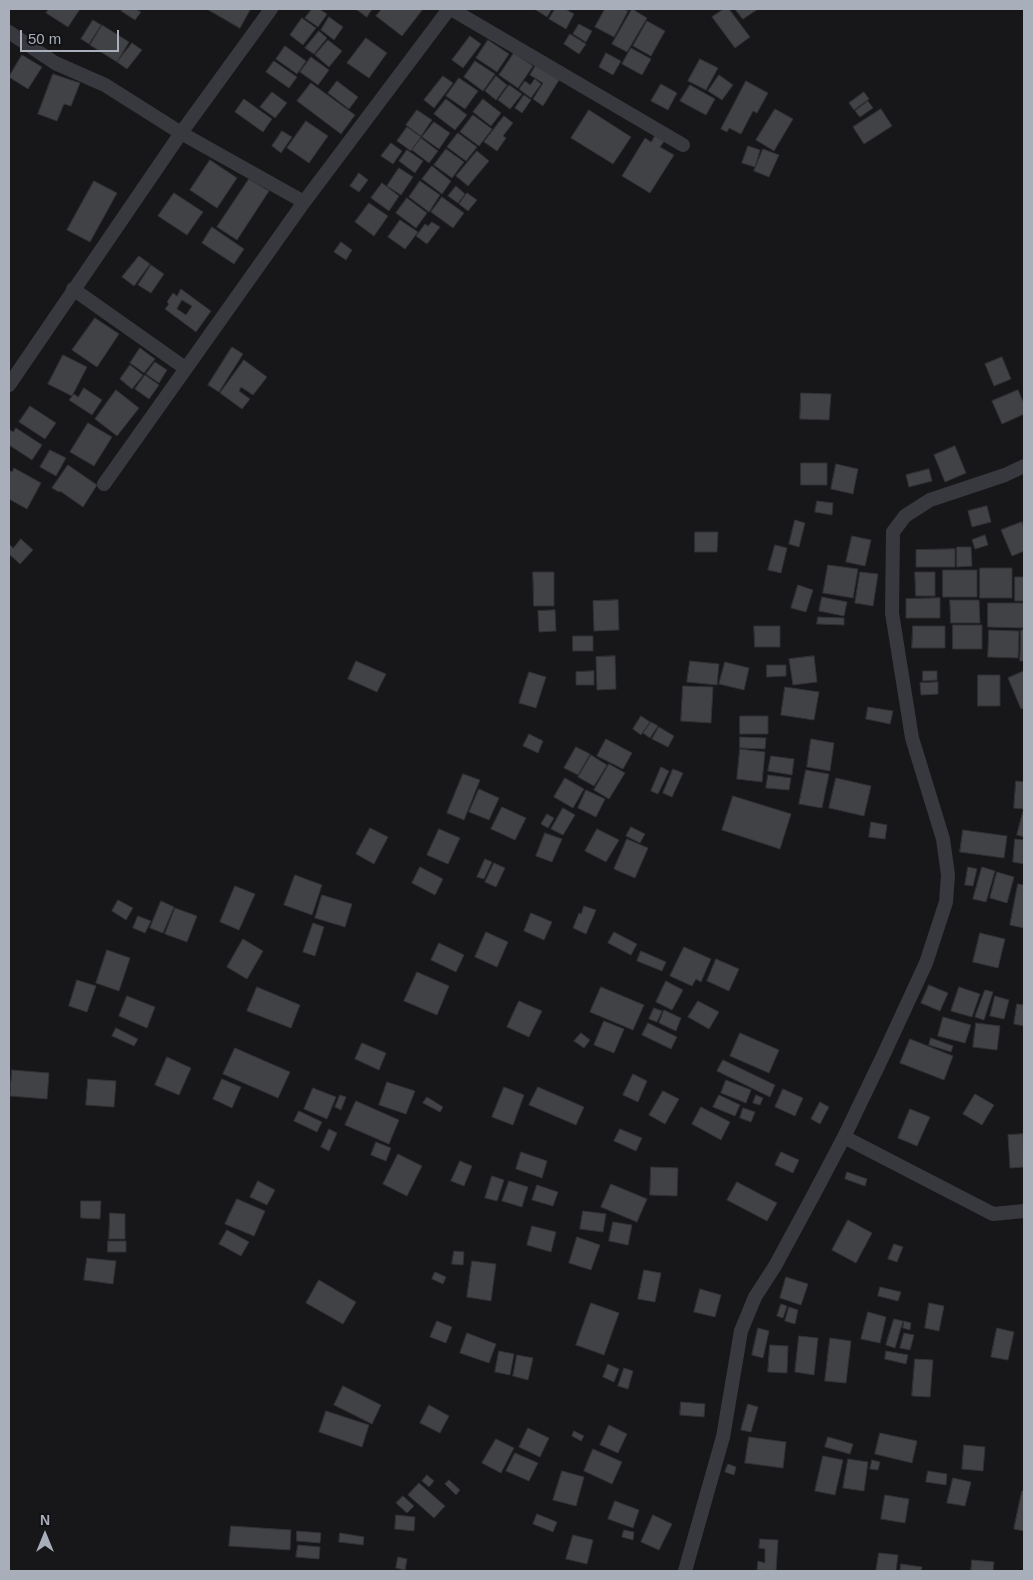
<!DOCTYPE html>
<html>
<head>
<meta charset="utf-8">
<style>
	body { margin:0 }
	#map { position:relative; width:1033px; height:1580px; overflow:hidden; background:#171719; font-family:Helvetica,sans-serif }
	canvas { display:block }
	.frame { position:absolute; inset:0; border:10px solid #a8aeba; pointer-events:none }
	.north { position:absolute; left:20px; top:1510px; width:50px; height:50px; -webkit-text-stroke:4px #121214; paint-order:stroke; rotate:0deg; font-size:14px; font-weight:700; line-height:20px; text-align:center; color:#a8aeba }
	.north::after { content:''; display:block; margin:auto; width:18px; height:22px; background:#a8aeba; clip-path:polygon(50% 0,100% 100%,50% 72%,0 100%) }
	.scale { position:absolute; left:20px; top:30px; width:99px; height:22px; box-sizing:border-box; border:2px solid #a8aeba; border-top:0; padding-left:6px; font-size:15px; line-height:18px; white-space:nowrap; color:#a8aeba; -webkit-text-stroke:4px #121214; paint-order:stroke }
</style>
</head>
<body>
<div id="map">
<canvas width="1033" height="1580"></canvas>
<div class="frame"></div>
<div class="north">N</div>
<div class="scale">50 m</div>
</div>
<script>
const g = document.querySelector('canvas').getContext('2d');
g.lineJoin = 'round';
function fillPath(path, color) { g.fillStyle = color; g.fill(path, 'evenodd'); }
function stroke(path, color, width, dash) { g.strokeStyle = color; g.lineWidth = width; g.lineCap = dash ? 'butt' : 'round'; g.setLineDash(dash || []); g.stroke(path); }
const building = new Path2D(`
	M 49,9 L 80,9 L 68,27 L 46,13 Z
	M 123,9 L 135,9 L 141,12 L 135,20 L 121,11 Z
	M 207,9 L 248,9 L 250,10 L 240,28 Z
	M 312,9 L 319,9 L 327,14 L 318,27 L 305,18 Z
	M 356,9 L 372,9 L 367,17 Z
	M 382,9 L 423,9 L 402,36 L 376,16 Z
	M 537,9 L 552,9 L 547,17 L 536,10 Z
	M 555,9 L 565,9 L 574,14 L 566,29 L 549,19 Z
	M 605,9 L 623,9 L 628,11 L 614,37 L 595,27 Z
	M 632,9 L 647,18 L 627,52 L 612,44 Z
	M 724,9 L 729,9 L 750,37 L 735,48 L 712,17 Z
	M 735,9 L 758,9 L 743,19 Z
	M 329,17 L 343,27 L 334,40 L 321,30 Z
	M 302,18 L 316,28 L 303,45 L 290,35 Z
	M 93,20 L 101,25 L 89,44 L 81,39 Z
	M 647,21 L 665,31 L 651,56 L 633,46 Z
	M 579,24 L 592,31 L 586,42 L 573,34 Z
	M 102,25 L 129,42 L 117,62 L 90,45 Z
	M 319,31 L 327,38 L 314,54 L 305,48 Z
	M 570,34 L 586,44 L 579,54 L 564,44 Z
	M 470,36 L 481,44 L 463,68 L 452,60 Z
	M 366,38 L 387,53 L 369,78 L 347,63 Z
	M 328,40 L 342,51 L 329,67 L 315,55 Z
	M 488,40 L 509,54 L 497,72 L 476,58 Z
	M 132,43 L 142,50 L 127,69 L 117,62 Z
	M 285,46 L 306,61 L 297,74 L 276,59 Z
	M 631,48 L 651,59 L 642,75 L 622,64 Z
	M 514,53 L 533,66 L 518,88 L 499,75 Z
	M 606,53 L 621,61 L 613,75 L 599,67 Z
	M 22,55 L 42,67 L 28,89 L 9,77 Z
	M 311,57 L 329,70 L 318,85 L 300,72 Z
	M 700,59 L 718,68 L 706,90 L 688,81 Z
	M 274,61 L 297,77 L 289,88 L 266,72 Z
	M 475,61 L 495,74 L 483,91 L 464,77 Z
	M 536,65 L 559,80 L 543,106 L 533,99 L 543,83 L 530,75 Z
	M 53,74 L 80,83 L 71,106 L 64,104 L 57,121 L 38,114 Z
	M 719,75 L 733,85 L 722,100 L 708,91 Z
	M 443,76 L 453,83 L 434,108 L 424,100 Z
	M 496,76 L 507,85 L 496,100 L 485,91 Z
	M 459,78 L 478,91 L 465,109 L 446,96 Z
	M 535,79 L 541,84 L 531,98 L 519,89 L 525,81 L 530,85 Z
	M 337,81 L 358,97 L 349,109 L 328,93 Z
	M 746,81 L 768,93 L 757,113 L 753,111 L 741,134 L 729,128 L 727,132 L 721,129 Z
	M 311,83 L 355,115 L 341,134 L 297,101 Z
	M 661,84 L 677,93 L 668,110 L 651,101 Z
	M 509,85 L 522,94 L 510,109 L 498,100 Z
	M 690,85 L 715,99 L 706,115 L 680,101 Z
	M 272,92 L 287,103 L 275,118 L 260,107 Z
	M 864,92 L 869,99 L 854,110 L 849,103 Z
	M 524,95 L 531,100 L 522,113 L 515,108 Z
	M 244,99 L 272,119 L 263,132 L 235,112 Z
	M 446,99 L 467,115 L 455,130 L 434,114 Z
	M 483,99 L 501,113 L 491,126 L 473,112 Z
	M 868,101 L 873,108 L 860,117 L 855,111 Z
	M 775,109 L 793,119 L 774,151 L 756,140 Z
	M 881,109 L 892,126 L 864,144 L 853,127 Z
	M 417,110 L 432,120 L 421,136 L 406,125 Z
	M 589,110 L 631,137 L 613,164 L 571,138 Z
	M 473,115 L 492,129 L 479,146 L 460,132 Z
	M 504,116 L 513,123 L 503,136 L 506,138 L 497,151 L 484,142 Z
	M 306,121 L 328,136 L 309,163 L 287,148 Z
	M 434,122 L 450,133 L 439,149 L 422,137 Z
	M 407,127 L 421,137 L 411,151 L 397,141 Z
	M 282,131 L 292,137 L 281,153 L 272,146 Z
	M 458,133 L 477,147 L 466,161 L 447,147 Z
	M 656,134 L 665,140 L 660,147 L 674,155 L 650,193 L 622,176 L 645,138 L 651,142 Z
	M 421,138 L 438,151 L 429,163 L 412,150 Z
	M 391,143 L 402,151 L 393,164 L 381,156 Z
	M 748,146 L 760,150 L 755,167 L 742,163 Z
	M 446,149 L 464,162 L 452,178 L 434,165 Z
	M 763,149 L 779,155 L 769,177 L 754,171 Z
	M 407,150 L 423,161 L 415,173 L 399,161 Z
	M 477,151 L 489,161 L 468,186 L 456,176 Z
	M 210,160 L 237,178 L 217,208 L 190,190 Z
	M 432,166 L 451,181 L 442,194 L 422,179 Z
	M 399,168 L 413,177 L 401,195 L 387,186 Z
	M 359,173 L 368,180 L 359,192 L 350,186 Z
	M 249,179 L 269,191 L 237,240 L 217,227 Z
	M 94,181 L 117,193 L 90,242 L 67,230 Z
	M 420,181 L 440,195 L 429,212 L 409,197 Z
	M 382,183 L 399,196 L 389,211 L 371,198 Z
	M 456,186 L 465,194 L 458,203 L 448,196 Z
	M 174,193 L 203,212 L 187,235 L 158,216 Z
	M 467,193 L 477,200 L 468,211 L 459,204 Z
	M 442,197 L 464,213 L 453,228 L 431,212 Z
	M 407,198 L 427,213 L 416,228 L 396,213 Z
	M 369,203 L 388,216 L 374,236 L 355,222 Z
	M 400,220 L 418,232 L 405,249 L 388,237 Z
	M 432,222 L 440,227 L 427,244 L 416,236 L 425,224 L 428,226 Z
	M 212,227 L 244,249 L 234,264 L 202,243 Z
	M 341,242 L 352,250 L 346,260 L 334,252 Z
	M 139,256 L 150,264 L 134,286 L 122,277 Z
	M 151,265 L 164,274 L 151,293 L 138,285 Z
	M 181,289 L 211,311 L 196,332 L 165,309 L 169,304 L 167,302 L 173,293 L 177,296 ZM 182,300 L 192,306 L 186,315 L 177,309 Z
	M 95,318 L 119,334 L 97,367 L 72,350 Z
	M 232,347 L 243,354 L 219,392 L 208,385 Z
	M 140,348 L 155,359 L 144,373 L 130,363 Z
	M 63,355 L 87,367 L 72,396 L 48,384 Z
	M 1002,357 L 1011,379 L 994,386 L 985,364 Z
	M 244,360 L 267,377 L 253,395 L 241,387 L 239,391 L 250,399 L 242,409 L 220,393 Z
	M 155,362 L 167,370 L 159,383 L 146,374 Z
	M 130,365 L 143,375 L 132,389 L 120,379 Z
	M 145,375 L 159,385 L 149,399 L 135,389 Z
	M 84,388 L 102,400 L 92,415 L 69,400 L 74,394 L 78,397 Z
	M 116,390 L 139,408 L 117,436 L 95,419 Z
	M 1018,390 L 1024,404 L 1024,414 L 1002,424 L 992,401 Z
	M 801,393 L 831,394 L 829,420 L 800,419 Z
	M 30,406 L 56,423 L 45,439 L 19,422 Z
	M 88,423 L 112,437 L 94,466 L 70,452 Z
	M 16,428 L 42,445 L 32,460 L 9,445 L 9,429 L 13,432 Z
	M 955,446 L 966,473 L 945,482 L 934,455 Z
	M 50,450 L 66,458 L 56,476 L 40,467 Z
	M 801,463 L 827,463 L 827,485 L 801,485 Z
	M 836,464 L 858,469 L 853,494 L 831,489 Z
	M 68,465 L 97,485 L 83,507 L 60,491 L 59,492 L 52,488 Z
	M 14,468 L 41,483 L 27,509 L 9,499 L 9,470 L 12,472 Z
	M 929,469 L 932,481 L 909,487 L 906,475 Z
	M 817,501 L 833,503 L 832,515 L 815,512 Z
	M 987,506 L 991,522 L 972,527 L 968,511 Z
	M 795,520 L 805,523 L 799,547 L 789,544 Z
	M 1022,522 L 1024,529 L 1024,551 L 1012,556 L 1001,530 Z
	M 695,532 L 718,532 L 717,552 L 695,552 Z
	M 985,535 L 988,545 L 975,549 L 972,540 Z
	M 852,536 L 871,540 L 865,566 L 846,562 Z
	M 21,539 L 33,550 L 20,564 L 9,554 L 9,544 L 13,548 Z
	M 775,545 L 787,548 L 781,573 L 768,570 Z
	M 957,547 L 971,547 L 972,566 L 957,567 Z
	M 955,549 L 955,567 L 916,567 L 916,550 Z
	M 828,565 L 858,569 L 853,598 L 823,593 Z
	M 980,568 L 1012,568 L 1012,598 L 980,598 Z
	M 943,570 L 977,570 L 977,597 L 943,597 Z
	M 533,572 L 554,572 L 554,606 L 534,606 Z
	M 860,572 L 878,574 L 873,606 L 855,603 Z
	M 915,572 L 935,572 L 935,596 L 916,596 Z
	M 1015,577 L 1024,577 L 1024,601 L 1015,601 Z
	M 798,585 L 813,590 L 806,612 L 791,608 Z
	M 822,597 L 847,602 L 844,616 L 819,611 Z
	M 940,598 L 940,618 L 906,618 L 906,599 Z
	M 618,600 L 619,630 L 594,631 L 593,601 Z
	M 950,600 L 979,600 L 980,623 L 951,623 Z
	M 988,603 L 1024,603 L 1024,628 L 988,627 Z
	M 555,610 L 556,631 L 539,632 L 538,611 Z
	M 818,617 L 844,618 L 844,625 L 817,624 Z
	M 953,625 L 982,625 L 982,649 L 953,649 Z
	M 754,626 L 780,626 L 780,647 L 755,647 Z
	M 913,626 L 945,626 L 945,648 L 912,648 Z
	M 989,630 L 1019,631 L 1018,658 L 988,657 Z
	M 1021,630 L 1024,630 L 1024,661 L 1020,661 Z
	M 573,636 L 593,636 L 593,651 L 573,651 Z
	M 615,656 L 616,689 L 597,690 L 596,657 Z
	M 814,656 L 817,682 L 793,685 L 789,659 Z
	M 356,661 L 386,674 L 377,692 L 348,679 Z
	M 690,661 L 719,664 L 717,685 L 687,682 Z
	M 725,662 L 749,668 L 744,690 L 719,684 Z
	M 767,665 L 786,665 L 786,676 L 767,677 Z
	M 594,671 L 594,685 L 576,685 L 576,672 Z
	M 923,671 L 937,671 L 937,680 L 923,681 Z
	M 1024,671 L 1024,708 L 1021,709 L 1008,678 Z
	M 529,672 L 546,677 L 536,708 L 519,703 Z
	M 978,675 L 1000,675 L 1000,706 L 978,706 Z
	M 938,682 L 938,694 L 921,695 L 920,683 Z
	M 683,686 L 713,687 L 711,723 L 681,721 Z
	M 785,687 L 819,692 L 814,720 L 781,715 Z
	M 868,707 L 893,711 L 890,724 L 866,719 Z
	M 641,716 L 650,722 L 641,735 L 633,729 Z
	M 740,716 L 768,716 L 768,734 L 740,734 Z
	M 651,722 L 658,726 L 650,738 L 643,733 Z
	M 659,727 L 674,736 L 668,747 L 652,739 Z
	M 529,734 L 543,741 L 538,753 L 523,746 Z
	M 740,737 L 766,738 L 765,749 L 740,748 Z
	M 606,739 L 632,753 L 623,769 L 597,756 Z
	M 811,739 L 834,743 L 830,771 L 807,767 Z
	M 576,747 L 590,754 L 578,775 L 564,768 Z
	M 740,749 L 765,752 L 762,782 L 737,779 Z
	M 591,755 L 607,765 L 594,786 L 578,777 Z
	M 771,756 L 794,759 L 792,775 L 768,771 Z
	M 609,764 L 625,773 L 609,799 L 594,790 Z
	M 661,767 L 669,771 L 658,794 L 651,791 Z
	M 673,769 L 683,773 L 672,797 L 663,793 Z
	M 806,770 L 829,774 L 822,808 L 799,804 Z
	M 463,774 L 480,780 L 464,820 L 447,813 Z
	M 768,775 L 791,778 L 789,790 L 766,788 Z
	M 565,778 L 584,789 L 573,808 L 554,797 Z
	M 836,778 L 871,786 L 864,816 L 829,808 Z
	M 1016,781 L 1024,782 L 1024,809 L 1014,808 Z
	M 479,789 L 499,798 L 489,820 L 469,812 Z
	M 586,790 L 605,799 L 596,817 L 578,808 Z
	M 733,796 L 791,814 L 780,849 L 722,830 Z
	M 502,807 L 526,818 L 515,840 L 491,829 Z
	M 563,808 L 575,815 L 563,835 L 551,829 Z
	M 1023,812 L 1024,812 L 1024,837 L 1017,835 Z
	M 547,814 L 554,818 L 548,828 L 541,824 Z
	M 871,822 L 887,825 L 885,839 L 869,837 Z
	M 631,827 L 645,834 L 640,843 L 626,836 Z
	M 370,828 L 388,837 L 374,864 L 356,854 Z
	M 439,829 L 460,838 L 448,864 L 427,855 Z
	M 597,829 L 619,840 L 606,862 L 585,851 Z
	M 963,830 L 1007,836 L 1004,858 L 960,852 Z
	M 545,833 L 562,839 L 552,862 L 536,856 Z
	M 627,839 L 648,848 L 635,878 L 614,869 Z
	M 1015,839 L 1024,840 L 1024,864 L 1013,862 Z
	M 485,859 L 492,862 L 484,879 L 477,877 Z
	M 494,863 L 505,868 L 496,887 L 485,882 Z
	M 420,867 L 443,879 L 435,895 L 412,883 Z
	M 968,867 L 977,869 L 973,886 L 965,885 Z
	M 982,867 L 995,871 L 986,902 L 973,899 Z
	M 997,872 L 1014,877 L 1007,903 L 990,898 Z
	M 295,875 L 322,885 L 312,915 L 284,905 Z
	M 1018,884 L 1024,885 L 1024,928 L 1010,925 Z
	M 235,886 L 255,894 L 239,930 L 220,922 Z
	M 322,895 L 352,904 L 345,927 L 315,918 Z
	M 118,900 L 133,908 L 126,920 L 112,911 Z
	M 161,901 L 174,907 L 163,933 L 150,928 Z
	M 584,906 L 596,910 L 586,934 L 573,928 L 579,913 L 581,914 Z
	M 175,908 L 197,916 L 187,942 L 165,934 Z
	M 531,913 L 552,922 L 544,940 L 524,931 Z
	M 138,916 L 151,921 L 145,933 L 133,928 Z
	M 313,923 L 324,927 L 315,956 L 303,952 Z
	M 486,932 L 508,942 L 497,967 L 475,957 Z
	M 614,932 L 637,944 L 631,955 L 608,943 Z
	M 980,933 L 1005,939 L 998,968 L 973,962 Z
	M 243,939 L 263,951 L 247,979 L 227,967 Z
	M 439,943 L 464,955 L 456,972 L 431,960 Z
	M 684,947 L 711,959 L 701,982 L 696,979 L 692,986 L 670,976 Z
	M 107,950 L 130,958 L 119,991 L 96,983 Z
	M 641,951 L 666,962 L 662,971 L 637,961 Z
	M 716,959 L 739,969 L 729,991 L 707,981 Z
	M 417,972 L 449,986 L 437,1015 L 404,1001 Z
	M 77,980 L 96,986 L 87,1012 L 69,1006 Z
	M 666,981 L 683,990 L 672,1010 L 656,1002 Z
	M 929,985 L 948,993 L 940,1011 L 921,1003 Z
	M 257,987 L 300,1005 L 291,1028 L 247,1011 Z
	M 601,987 L 644,1005 L 633,1030 L 590,1012 Z
	M 959,987 L 980,994 L 972,1017 L 951,1011 Z
	M 985,990 L 993,992 L 984,1020 L 975,1017 Z
	M 127,996 L 155,1007 L 147,1028 L 119,1016 Z
	M 995,996 L 1009,1000 L 1004,1019 L 990,1016 Z
	M 519,1001 L 542,1011 L 529,1037 L 507,1027 Z
	M 698,1001 L 719,1012 L 709,1029 L 688,1017 Z
	M 1017,1004 L 1024,1005 L 1024,1026 L 1014,1024 Z
	M 654,1008 L 662,1011 L 657,1022 L 649,1019 Z
	M 664,1010 L 681,1018 L 676,1031 L 659,1023 Z
	M 943,1017 L 971,1025 L 965,1043 L 938,1036 Z
	M 604,1021 L 624,1029 L 614,1053 L 594,1045 Z
	M 648,1023 L 677,1037 L 671,1049 L 642,1035 Z
	M 976,1023 L 1000,1026 L 997,1050 L 973,1047 Z
	M 116,1028 L 138,1039 L 134,1046 L 112,1036 Z
	M 581,1033 L 590,1040 L 584,1048 L 574,1041 Z
	M 740,1033 L 779,1050 L 769,1073 L 730,1056 Z
	M 931,1038 L 953,1046 L 951,1052 L 929,1045 Z
	M 910,1039 L 953,1056 L 944,1080 L 900,1063 Z
	M 362,1043 L 386,1053 L 379,1070 L 355,1059 Z
	M 235,1048 L 290,1072 L 278,1098 L 223,1074 Z
	M 167,1057 L 191,1068 L 179,1095 L 155,1085 Z
	M 723,1060 L 775,1085 L 770,1097 L 717,1071 Z
	M 12,1070 L 49,1073 L 47,1099 L 10,1096 Z
	M 633,1074 L 647,1081 L 638,1102 L 623,1095 Z
	M 88,1079 L 116,1081 L 114,1107 L 86,1105 Z
	M 222,1079 L 241,1087 L 232,1108 L 213,1099 Z
	M 726,1080 L 751,1090 L 746,1103 L 721,1093 Z
	M 387,1082 L 415,1091 L 406,1114 L 379,1105 Z
	M 504,1087 L 524,1095 L 513,1125 L 492,1117 Z
	M 538,1087 L 584,1107 L 576,1125 L 529,1105 Z
	M 313,1088 L 336,1097 L 327,1119 L 304,1109 Z
	M 783,1089 L 803,1098 L 795,1116 L 775,1107 Z
	M 663,1091 L 679,1099 L 665,1124 L 649,1115 Z
	M 975,1094 L 994,1105 L 982,1125 L 963,1114 Z
	M 340,1095 L 346,1097 L 341,1110 L 335,1107 Z
	M 719,1095 L 740,1105 L 735,1116 L 713,1107 Z
	M 756,1095 L 763,1098 L 760,1105 L 753,1103 Z
	M 427,1097 L 443,1107 L 440,1112 L 423,1103 Z
	M 356,1101 L 399,1120 L 389,1144 L 345,1125 Z
	M 820,1102 L 829,1107 L 820,1124 L 811,1119 Z
	M 701,1107 L 730,1122 L 721,1140 L 692,1124 Z
	M 743,1108 L 755,1112 L 751,1122 L 740,1118 Z
	M 910,1109 L 930,1117 L 917,1146 L 898,1138 Z
	M 299,1111 L 322,1122 L 317,1132 L 294,1121 Z
	M 329,1129 L 337,1133 L 329,1151 L 321,1147 Z
	M 620,1129 L 642,1138 L 636,1151 L 614,1141 Z
	M 1023,1134 L 1024,1167 L 1010,1168 L 1008,1135 Z
	M 376,1142 L 391,1148 L 386,1161 L 371,1155 Z
	M 521,1152 L 547,1161 L 542,1178 L 516,1169 Z
	M 781,1152 L 799,1160 L 793,1173 L 775,1165 Z
	M 398,1154 L 422,1166 L 407,1196 L 383,1184 Z
	M 460,1161 L 472,1166 L 464,1186 L 451,1181 Z
	M 651,1167 L 678,1168 L 677,1196 L 650,1195 Z
	M 847,1172 L 867,1179 L 865,1186 L 845,1179 Z
	M 492,1176 L 504,1180 L 497,1201 L 485,1198 Z
	M 258,1181 L 275,1190 L 267,1205 L 250,1197 Z
	M 509,1181 L 528,1187 L 522,1207 L 502,1201 Z
	M 737,1182 L 777,1203 L 767,1221 L 727,1200 Z
	M 611,1184 L 647,1199 L 637,1222 L 601,1207 Z
	M 537,1185 L 558,1192 L 553,1206 L 532,1200 Z
	M 237,1199 L 265,1211 L 254,1236 L 225,1224 Z
	M 81,1201 L 101,1201 L 100,1219 L 81,1218 Z
	M 583,1211 L 606,1214 L 603,1232 L 580,1229 Z
	M 110,1213 L 125,1214 L 125,1239 L 109,1239 Z
	M 848,1220 L 872,1233 L 856,1263 L 832,1250 Z
	M 613,1222 L 632,1225 L 628,1245 L 609,1241 Z
	M 532,1226 L 556,1232 L 551,1252 L 527,1245 Z
	M 227,1230 L 249,1242 L 241,1256 L 219,1244 Z
	M 577,1237 L 600,1245 L 591,1270 L 569,1263 Z
	M 108,1241 L 126,1241 L 126,1252 L 108,1252 Z
	M 894,1244 L 903,1247 L 897,1262 L 888,1259 Z
	M 454,1251 L 464,1252 L 463,1265 L 452,1264 Z
	M 87,1258 L 116,1261 L 113,1284 L 84,1280 Z
	M 472,1261 L 496,1264 L 491,1301 L 467,1297 Z
	M 644,1270 L 661,1273 L 655,1302 L 638,1299 Z
	M 435,1272 L 446,1277 L 443,1284 L 432,1279 Z
	M 786,1277 L 808,1284 L 801,1305 L 780,1298 Z
	M 319,1280 L 356,1302 L 343,1324 L 306,1303 Z
	M 880,1287 L 901,1292 L 898,1301 L 878,1296 Z
	M 700,1289 L 721,1295 L 715,1317 L 694,1312 Z
	M 591,1303 L 619,1313 L 604,1355 L 576,1345 Z
	M 929,1303 L 944,1306 L 939,1331 L 925,1328 Z
	M 781,1304 L 787,1306 L 783,1318 L 777,1316 Z
	M 789,1307 L 798,1310 L 795,1324 L 785,1321 Z
	M 868,1312 L 886,1317 L 880,1343 L 861,1339 Z
	M 894,1319 L 903,1321 L 895,1348 L 886,1345 Z
	M 437,1321 L 452,1327 L 446,1343 L 430,1337 Z
	M 904,1321 L 911,1323 L 910,1330 L 903,1328 Z
	M 758,1328 L 769,1331 L 763,1358 L 752,1355 Z
	M 997,1328 L 1014,1332 L 1008,1360 L 991,1357 Z
	M 467,1333 L 496,1344 L 489,1363 L 460,1353 Z
	M 904,1333 L 914,1335 L 910,1350 L 900,1348 Z
	M 799,1336 L 818,1338 L 814,1375 L 795,1372 Z
	M 830,1338 L 851,1341 L 846,1383 L 825,1381 Z
	M 770,1345 L 788,1346 L 787,1373 L 768,1372 Z
	M 499,1351 L 514,1354 L 510,1375 L 495,1372 Z
	M 886,1351 L 908,1355 L 906,1364 L 885,1359 Z
	M 517,1355 L 533,1358 L 528,1380 L 513,1376 Z
	M 915,1359 L 933,1360 L 930,1397 L 912,1396 Z
	M 608,1364 L 619,1369 L 614,1382 L 603,1377 Z
	M 624,1368 L 633,1371 L 628,1389 L 618,1386 Z
	M 343,1386 L 381,1405 L 372,1424 L 334,1405 Z
	M 681,1402 L 705,1404 L 704,1417 L 680,1415 Z
	M 748,1404 L 758,1407 L 751,1432 L 741,1430 Z
	M 429,1405 L 449,1416 L 440,1433 L 420,1423 Z
	M 326,1411 L 369,1425 L 362,1447 L 319,1432 Z
	M 609,1425 L 627,1434 L 618,1453 L 600,1445 Z
	M 528,1428 L 549,1438 L 540,1457 L 519,1447 Z
	M 574,1431 L 584,1436 L 581,1441 L 572,1436 Z
	M 880,1433 L 917,1441 L 912,1463 L 875,1454 Z
	M 749,1437 L 786,1442 L 783,1468 L 745,1463 Z
	M 828,1437 L 853,1444 L 850,1454 L 825,1447 Z
	M 496,1439 L 514,1448 L 501,1473 L 482,1463 Z
	M 964,1445 L 985,1447 L 983,1471 L 962,1469 Z
	M 593,1449 L 622,1462 L 612,1484 L 584,1471 Z
	M 515,1453 L 538,1463 L 529,1481 L 506,1471 Z
	M 823,1456 L 843,1460 L 835,1495 L 815,1491 Z
	M 848,1459 L 868,1462 L 864,1491 L 843,1488 Z
	M 872,1460 L 880,1462 L 878,1470 L 870,1469 Z
	M 728,1464 L 736,1467 L 734,1475 L 725,1472 Z
	M 562,1471 L 584,1477 L 576,1506 L 553,1500 Z
	M 928,1471 L 947,1474 L 946,1485 L 926,1482 Z
	M 427,1475 L 434,1481 L 429,1487 L 422,1481 Z
	M 953,1478 L 971,1482 L 965,1506 L 947,1503 Z
	M 449,1480 L 460,1490 L 456,1495 L 445,1484 Z
	M 419,1483 L 445,1506 L 434,1518 L 408,1495 Z
	M 1022,1491 L 1024,1491 L 1024,1531 L 1014,1529 Z
	M 885,1495 L 909,1499 L 905,1523 L 881,1519 Z
	M 403,1496 L 414,1506 L 407,1513 L 396,1503 Z
	M 615,1501 L 639,1510 L 633,1528 L 608,1519 Z
	M 537,1514 L 557,1522 L 553,1532 L 533,1524 Z
	M 396,1515 L 415,1517 L 414,1531 L 395,1529 Z
	M 653,1515 L 672,1524 L 659,1550 L 641,1542 Z
	M 231,1526 L 291,1530 L 290,1550 L 229,1546 Z
	M 624,1530 L 634,1532 L 633,1540 L 622,1537 Z
	M 297,1531 L 321,1533 L 320,1543 L 297,1541 Z
	M 340,1533 L 364,1537 L 363,1545 L 339,1542 Z
	M 573,1535 L 593,1540 L 587,1564 L 566,1559 Z
	M 760,1539 L 778,1540 L 776,1571 L 757,1570 L 758,1561 L 765,1563 L 765,1549 L 759,1548 Z
	M 298,1545 L 320,1547 L 319,1559 L 296,1557 Z
	M 879,1553 L 898,1555 L 896,1571 L 876,1571 Z
	M 398,1557 L 407,1559 L 405,1570 L 396,1568 Z
	M 972,1560 L 994,1562 L 993,1571 L 971,1571 Z
	M 901,1564 L 922,1567 L 921,1571 L 900,1571 Z`);
const minor = new Path2D(`
	M 451,9 L 683,145
	M 9,32 L 55,63 L 105,85 L 181,133 L 304,202
	M 73,289 L 185,368
	M 9,385 L 181,133 L 271,9
	M 104,484 L 304,202 L 449,9
	M 844,1137 L 993,1214 L 1024,1211
	M 685,1571 L 723,1437 L 741,1331 L 755,1297 L 775,1266 L 814,1194 L 844,1137 L 882,1058 L 926,963 L 946,902 L 948,875 L 943,839 L 912,738 L 892,613 L 893,532 L 905,516 L 930,500 L 1005,475 L 1024,466`);
fillPath(building, '#414246');
stroke(building, '#313135', 1);
stroke(minor, '#38393f', 14);
</script>
</body>
</html>
